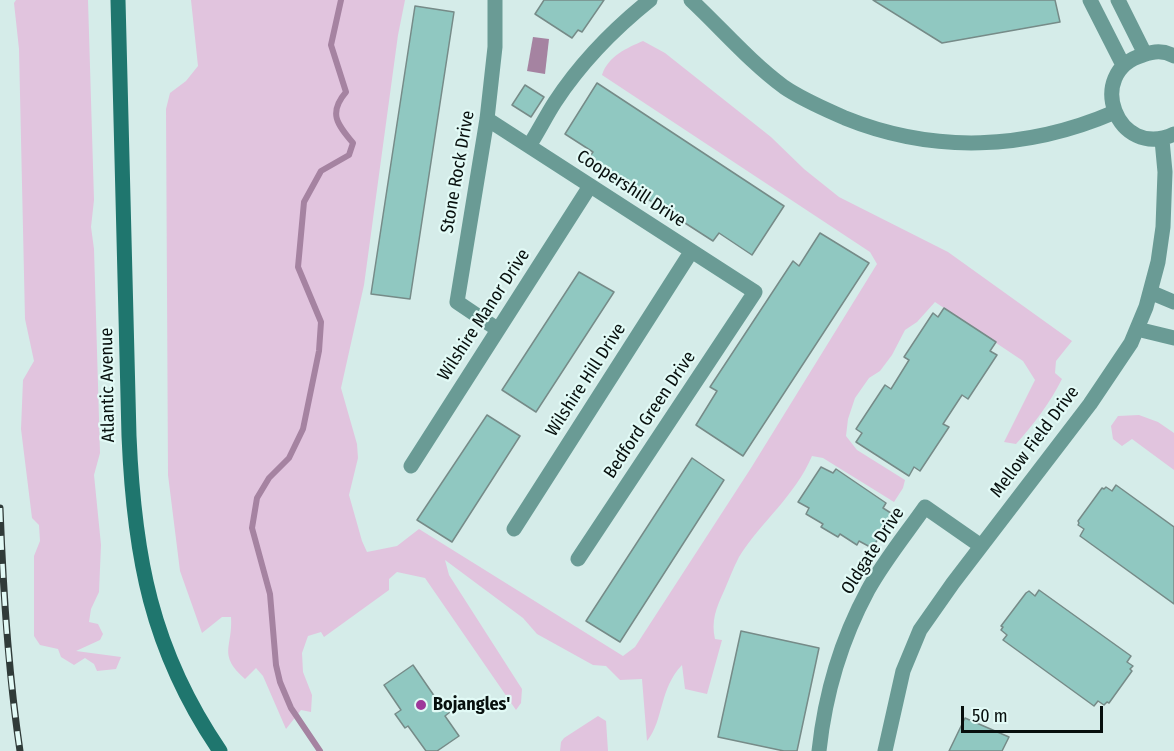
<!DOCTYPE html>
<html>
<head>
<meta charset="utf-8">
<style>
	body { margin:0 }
	#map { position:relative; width:1174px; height:751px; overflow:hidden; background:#d5ece9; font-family:"Fira Sans Condensed",sans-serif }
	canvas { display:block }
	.scale { position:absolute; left:961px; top:706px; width:142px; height:27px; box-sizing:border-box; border:3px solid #070f0d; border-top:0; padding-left:8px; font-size:18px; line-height:21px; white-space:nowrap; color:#070f0d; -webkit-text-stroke:4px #e2faf6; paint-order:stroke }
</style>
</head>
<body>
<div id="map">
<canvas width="1174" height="751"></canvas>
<div class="scale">50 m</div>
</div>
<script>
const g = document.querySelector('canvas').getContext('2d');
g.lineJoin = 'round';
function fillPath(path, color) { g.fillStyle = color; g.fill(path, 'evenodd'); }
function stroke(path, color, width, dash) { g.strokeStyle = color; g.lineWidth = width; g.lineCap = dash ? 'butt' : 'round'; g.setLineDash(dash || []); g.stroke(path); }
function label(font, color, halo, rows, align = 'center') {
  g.font = font + ' "Fira Sans Condensed",sans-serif'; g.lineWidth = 4.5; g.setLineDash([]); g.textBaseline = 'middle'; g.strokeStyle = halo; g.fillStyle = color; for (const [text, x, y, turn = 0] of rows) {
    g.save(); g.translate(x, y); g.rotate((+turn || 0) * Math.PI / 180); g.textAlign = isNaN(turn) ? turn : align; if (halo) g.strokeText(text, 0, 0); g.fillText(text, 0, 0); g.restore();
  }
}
const green = new Path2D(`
	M 16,0 L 88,0 L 94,200 L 91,227 L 94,249 L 100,453 L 94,475 L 101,545 L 99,592 L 91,609 L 89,622 L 98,624 L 103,634 L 100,640 L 76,651 L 121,657 L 116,669 L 97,671 L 94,664 L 85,658 L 74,665 L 61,657 L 58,649 L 40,645 L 34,636 L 34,556 L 40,541 L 39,525 L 32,518 L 21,429 L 23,380 L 34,361 L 25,319 L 19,49 L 14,3 Z
	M 191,0 L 405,0 L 398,35 L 364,285 L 341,388 L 357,444 L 358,458 L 349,495 L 362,541 L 367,552 L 397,546 L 419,529 L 623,656 L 635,647 L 751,468 L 877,264 L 870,252 L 602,75 C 608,56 627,48 643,41 L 665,53 L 771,137 L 804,169 L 839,197 L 948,252 L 1072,341 L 1056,361 L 1055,373 L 1062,379 C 1050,403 1034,424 1016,444 L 1004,442 L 1035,380 L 1023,361 L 935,302 L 917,322 L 905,330 L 892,355 L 880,371 L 869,378 L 855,398 L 848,419 L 846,436 L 857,450 L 905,480 L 903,488 L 894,502 L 823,458 L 812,456 C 795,496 761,522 739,557 C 733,568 729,580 724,591 C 716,608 711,621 715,639 L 722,640 L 707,694 L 685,689 L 682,665 C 659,689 664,720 647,741 L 642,679 L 620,680 L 606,666 L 593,665 L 537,634 L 523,618 L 445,560 L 449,575 L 522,689 L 521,703 L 516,710 L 425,578 L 397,572 L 389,579 L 389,590 L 324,637 L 321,632 L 308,636 L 302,653 L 303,672 L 312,695 L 311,712 L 301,710 L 286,729 L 263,676 L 256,668 L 245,679 C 217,654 233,648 231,617 L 222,617 L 202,633 L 180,571 L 168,475 L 166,109 L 170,93 L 186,81 L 198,66 Z
	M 1139,415 L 1158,422 L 1174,433 L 1174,470 L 1132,439 L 1122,446 L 1113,439 L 1111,426 L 1118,416 Z
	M 598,716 L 606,721 L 608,751 L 560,751 L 561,742 L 564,738 Z`);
const water = new Path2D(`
	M 533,37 L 549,39 L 545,74 L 527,71 Z`);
const stream = new Path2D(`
	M 320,751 L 291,708 L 280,682 L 276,665 L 270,594 L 252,528 L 257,498 L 269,478 L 289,458 L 303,429 L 319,351 L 321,322 L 298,267 L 304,202 L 321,171 L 349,155 L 353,143 C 337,124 328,113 346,92 L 331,45 L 341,0`);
const building = new Path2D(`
	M 544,0 L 604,0 L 582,32 L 578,30 L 572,38 L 535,14 Z
	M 873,0 L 1055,0 L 1060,22 L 942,43 Z
	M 415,6 L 454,12 L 410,299 L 371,294 Z
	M 597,83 L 784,206 L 752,255 L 719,233 L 713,241 L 587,160 L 593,152 L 565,134 Z
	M 525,85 L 544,97 L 531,117 L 512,105 Z
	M 820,233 L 869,263 L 743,456 L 696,425 L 717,391 L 710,387 L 793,261 L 799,266 Z
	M 579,272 L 614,292 L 536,412 L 502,390 Z
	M 944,308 L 996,342 L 990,351 L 997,355 L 968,399 L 962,395 L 943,424 L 949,427 L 920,471 L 914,467 L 909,476 L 856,442 L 862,433 L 856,429 L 885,385 L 891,389 L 909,360 L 904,357 L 933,313 L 938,317 Z
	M 487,415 L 520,436 L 452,542 L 417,520 Z
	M 692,458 L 724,480 L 620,642 L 586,621 Z
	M 821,467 L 833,473 L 836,469 L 886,503 L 883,508 L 894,515 L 872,548 L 859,541 L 857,545 L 840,534 L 838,537 L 821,527 L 823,524 L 806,514 L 809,508 L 798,502 Z
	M 1116,485 L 1174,527 L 1174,604 L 1080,536 L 1084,529 L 1078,525 L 1079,523 L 1078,521 L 1102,488 L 1104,489 L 1106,487 L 1112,491 Z
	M 1039,590 L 1131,656 L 1127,662 L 1133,666 L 1130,669 L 1132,671 L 1109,703 L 1107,702 L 1104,705 L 1098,701 L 1094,706 L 1003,640 L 1007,635 L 1001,630 L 1003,627 L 1001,626 L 1026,593 L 1029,591 L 1035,596 Z
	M 741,631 L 819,648 L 797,751 L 784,751 L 718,737 Z
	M 413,665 L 437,700 L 440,698 L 450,712 L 445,716 L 459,736 L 437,751 L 426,751 L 408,726 L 405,728 L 395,714 L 401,710 L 384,685 Z
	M 965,718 L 1009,737 L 1002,751 L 949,751 Z`);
const minor = new Path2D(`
	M 495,0 L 495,47 L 487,119 L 457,302 L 497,329
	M 691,0 C 722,29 750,62 784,87 C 803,100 825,109 845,118 C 934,154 1027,150 1115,112
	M 1090,0 L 1123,65
	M 1118,0 L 1145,54
	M 1174,56 C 1163,50 1154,51 1143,55 C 1084,72 1117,161 1174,134
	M 487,119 L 755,292 L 578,559
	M 529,146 C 538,132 546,116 555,102 C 580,64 615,28 650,0
	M 1150,292 L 1174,302
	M 1137,329 L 1174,338
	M 411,466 L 590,186
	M 514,529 L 691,252
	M 819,751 C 825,695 841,640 868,590 C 884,561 906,534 925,507 L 981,546
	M 885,751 L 903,671 L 920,630 L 953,583 L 1090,404 L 1131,343 L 1146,307 L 1158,262 L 1163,227 L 1165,172 L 1162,140`);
const secondary = new Path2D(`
	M 118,0 L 129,436 C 134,555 151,650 220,751`);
const rail = new Path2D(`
	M 0,508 C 3,589 8,671 20,751`);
const markers = [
	[421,705,6,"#9e379a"]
];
const streetNames = [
	["Stone Rock Drive",458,172,-80],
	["Coopershill Drive",631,189,33],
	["Wilshire Manor Drive",484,315,-57],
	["Wilshire Hill Drive",586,380,-57],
	["Atlantic Avenue",108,385,-91],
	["Bedford Green Drive",650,415,-56],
	["Mellow Field Drive",1035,442,-53],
	["Oldgate Drive",873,551,-57]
];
const poiNames = [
	["Bojangles'",433,705]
];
fillPath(green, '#e1c4de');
fillPath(water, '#a583a1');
stroke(stream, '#a583a1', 6);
fillPath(building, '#90c8c1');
stroke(building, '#768b88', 1.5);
stroke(minor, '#6a9b95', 15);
stroke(secondary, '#1f766e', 15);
stroke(rail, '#303b39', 7);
stroke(rail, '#e2faf6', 4.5, [14]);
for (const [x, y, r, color] of markers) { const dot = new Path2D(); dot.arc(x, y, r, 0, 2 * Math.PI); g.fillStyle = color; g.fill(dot); stroke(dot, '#e2faf6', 2); }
label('18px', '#070f0d', '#e2faf6', streetNames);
label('bold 18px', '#070f0d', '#e2faf6', poiNames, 'left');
</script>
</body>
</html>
